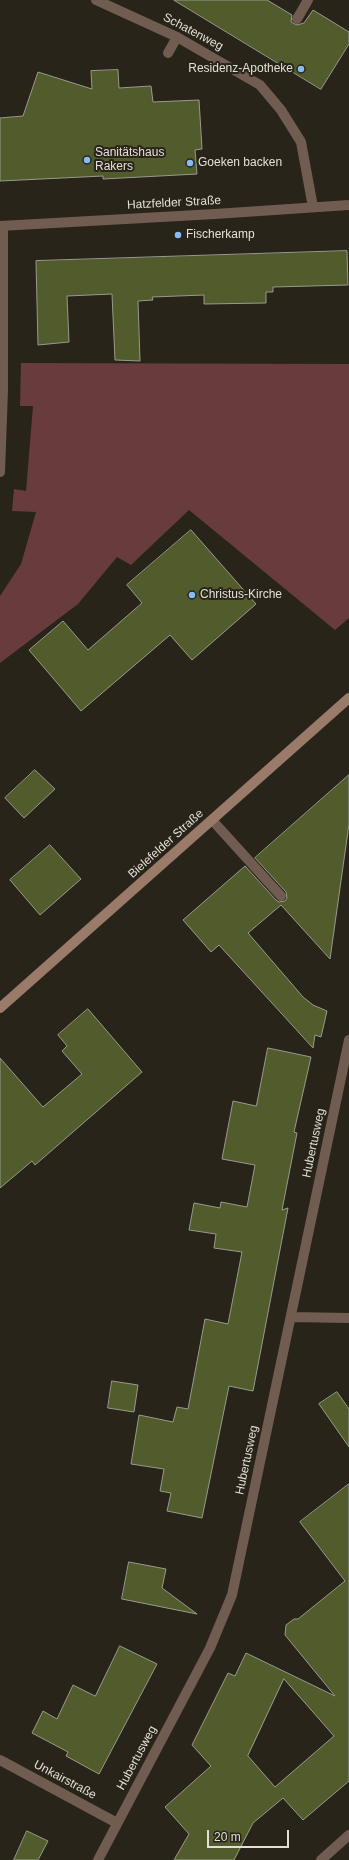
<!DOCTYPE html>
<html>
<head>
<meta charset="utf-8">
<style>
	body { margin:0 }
	#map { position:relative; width:349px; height:1860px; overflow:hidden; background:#292419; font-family:Helvetica,sans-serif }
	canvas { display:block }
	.scale { position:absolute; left:207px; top:1830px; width:82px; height:18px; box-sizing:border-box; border:2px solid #e2dfd8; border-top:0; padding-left:5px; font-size:12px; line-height:14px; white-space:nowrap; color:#e2dfd8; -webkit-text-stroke:3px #292419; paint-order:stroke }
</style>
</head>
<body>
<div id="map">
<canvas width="349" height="1860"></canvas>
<div class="scale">20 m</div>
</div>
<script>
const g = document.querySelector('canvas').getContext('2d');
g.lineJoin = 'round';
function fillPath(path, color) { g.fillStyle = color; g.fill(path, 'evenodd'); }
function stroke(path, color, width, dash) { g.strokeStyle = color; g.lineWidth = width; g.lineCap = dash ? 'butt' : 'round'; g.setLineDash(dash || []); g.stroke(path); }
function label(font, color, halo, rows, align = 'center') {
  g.font = font + ' Helvetica,sans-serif'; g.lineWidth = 4; g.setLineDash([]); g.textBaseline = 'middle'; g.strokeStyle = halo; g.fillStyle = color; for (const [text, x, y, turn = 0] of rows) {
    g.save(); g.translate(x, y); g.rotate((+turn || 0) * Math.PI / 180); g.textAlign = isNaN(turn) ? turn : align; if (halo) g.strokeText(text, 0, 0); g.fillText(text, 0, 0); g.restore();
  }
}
const green = new Path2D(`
	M 21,363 L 349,364 L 349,618 L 335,630 L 189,510 L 131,565 L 117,557 L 78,604 L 0,663 L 0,596 L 21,564 L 36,512 L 12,511 L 14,489 L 26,491 L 33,406 L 20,406 Z`);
const building = new Path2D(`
	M 174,0 L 267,0 L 292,15 L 291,22 L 297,25 L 304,23 L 313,10 L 349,32 L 349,44 L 321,89 Z
	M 118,70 L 119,88 L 151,86 L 153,102 L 199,100 L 202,149 L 195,150 L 197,174 L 103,179 L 103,176 L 0,181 L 0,118 L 23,116 L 38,72 L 92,89 L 91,71 Z
	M 347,251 L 348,285 L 273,287 L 273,292 L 266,292 L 266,303 L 204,304 L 204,295 L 152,297 L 153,300 L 138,301 L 140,361 L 115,360 L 112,294 L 67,296 L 69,342 L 38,345 L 36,261 Z
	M 191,530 L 256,604 L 192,660 L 170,635 L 81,711 L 29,650 L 63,621 L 88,650 L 142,603 L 127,585 Z
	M 35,770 L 55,789 L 24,818 L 5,798 Z
	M 349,775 L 349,824 L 330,959 L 281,905 L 248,933 L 303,997 L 313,1005 L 327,1011 L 321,1037 L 315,1035 L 313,1048 L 219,945 L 211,952 L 183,920 L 245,866 L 276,900 L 279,902 L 285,901 L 287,898 L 286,892 L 255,858 Z
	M 50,845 L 81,879 L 40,915 L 10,880 Z
	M 88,1009 L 142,1072 L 35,1165 L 32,1161 L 0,1188 L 0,1058 L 43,1107 L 82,1074 L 62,1051 L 67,1046 L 58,1035 Z
	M 268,1048 L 311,1057 L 294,1132 L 297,1133 L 282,1210 L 288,1208 L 253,1391 L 229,1386 L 202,1518 L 167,1511 L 171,1493 L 160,1491 L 164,1469 L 131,1464 L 139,1415 L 173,1422 L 177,1407 L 188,1409 L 205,1319 L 228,1324 L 242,1252 L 214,1248 L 216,1234 L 189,1230 L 194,1203 L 220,1208 L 221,1202 L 247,1207 L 255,1165 L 222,1159 L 233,1101 L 256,1106 Z
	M 112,1381 L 138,1385 L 134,1412 L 108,1408 Z
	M 337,1392 L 349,1409 L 349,1447 L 319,1404 Z
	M 349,1484 L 349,1781 L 303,1820 L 283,1798 L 253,1823 L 234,1860 L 174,1860 L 189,1834 L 165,1807 L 211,1766 L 192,1745 L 228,1673 L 235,1676 L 246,1653 L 335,1696 L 285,1635 L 286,1625 L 294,1619 L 298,1619 L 345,1581 L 300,1522 ZM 284,1679 L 334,1736 L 275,1787 L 248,1756 Z
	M 129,1562 L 166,1569 L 162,1588 L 197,1614 L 122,1599 Z
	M 120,1646 L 157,1664 L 99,1774 L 66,1756 L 68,1752 L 32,1733 L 43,1711 L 57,1719 L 73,1685 L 95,1696 Z
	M 27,1831 L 48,1841 L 38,1860 L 14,1860 Z`);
const service = new Path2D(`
	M 168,53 L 177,37
	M 212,820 L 281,896`);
const minor = new Path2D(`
	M 96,0 L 177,37 L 260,85 L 281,110 L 301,142 L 313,207
	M 297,19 L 308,0
	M 0,472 L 3,390 L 3,226
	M 291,1317 L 349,1318
	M 0,1760 L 117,1823
	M 98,1860 L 210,1648 L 232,1595 L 349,1040
	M 321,1860 L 349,1835`);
const tertiary = new Path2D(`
	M 0,226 L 215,214 L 349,205`);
const secondary = new Path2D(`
	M 0,1008 L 349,698`);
const markers = [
	[301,69,4,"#85bbfb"],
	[87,160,4,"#85bbfb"],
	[190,163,4,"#85bbfb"],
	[178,235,4,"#85bbfb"],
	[192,595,4,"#85bbfb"]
];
const streetNames = [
	["Schatenweg",193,32,28],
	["Hatzfelder Straße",174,203,-3],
	["Bielefelder Straße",166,844,-42],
	["Hubertusweg",314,1143,-78],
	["Hubertusweg",247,1460,-78],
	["Hubertusweg",137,1758,-62],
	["Unkairstraße",65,1780,28]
];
const poiNames = [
	["Residenz-Apotheke",293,69,"right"],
	["Sanitätshaus",95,153],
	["Rakers",95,167],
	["Goeken backen",198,163],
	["Fischerkamp",186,235],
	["Christus-Kirche",200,595]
];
fillPath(green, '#683b3d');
fillPath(building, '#515b2c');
stroke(building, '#979b8e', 1);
stroke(service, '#705c51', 10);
stroke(minor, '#705c51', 10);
stroke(tertiary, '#705c51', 10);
stroke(secondary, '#9a7b69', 10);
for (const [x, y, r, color] of markers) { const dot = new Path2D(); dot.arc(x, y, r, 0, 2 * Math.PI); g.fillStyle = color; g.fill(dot); stroke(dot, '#292419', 1.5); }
label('12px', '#e2dfd8', '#292419', streetNames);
label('12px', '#e2dfd8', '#292419', poiNames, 'left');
</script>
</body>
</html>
